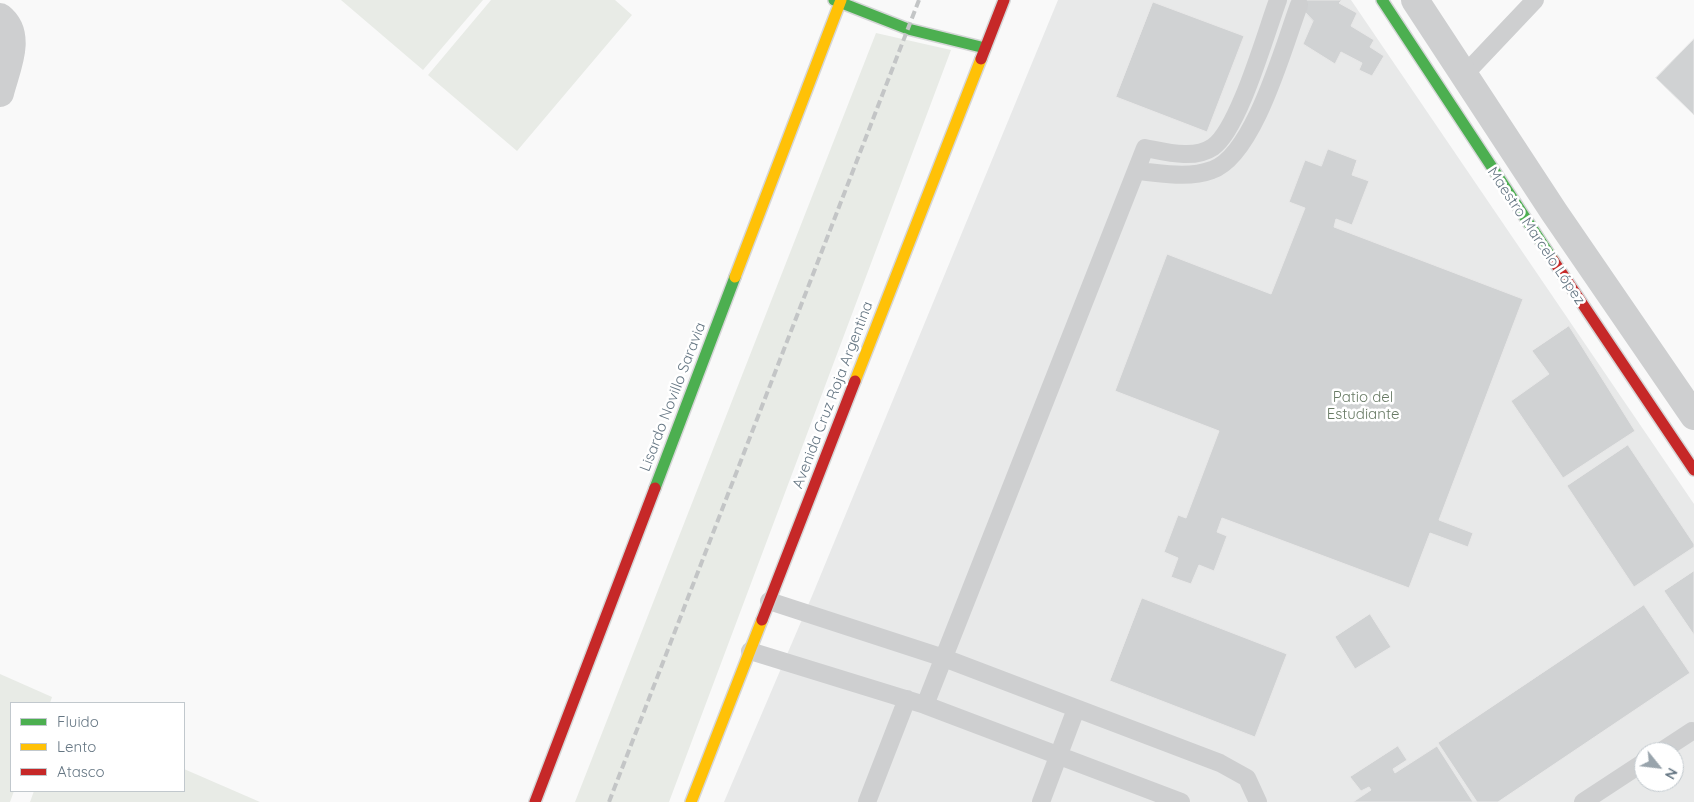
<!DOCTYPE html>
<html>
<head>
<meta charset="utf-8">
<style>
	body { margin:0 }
	#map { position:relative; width:1694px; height:802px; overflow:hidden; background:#f9f9f9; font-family:Quicksand,sans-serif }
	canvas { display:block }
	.legend { position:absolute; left:10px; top:702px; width:175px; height:90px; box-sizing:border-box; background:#fff; border:1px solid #c1c8cd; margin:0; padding:6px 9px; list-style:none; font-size:15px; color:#657683 }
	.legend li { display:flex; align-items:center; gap:10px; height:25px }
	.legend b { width:25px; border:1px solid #c1c8cd }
	.north { position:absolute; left:1634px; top:742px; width:50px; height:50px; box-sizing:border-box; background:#fff; border:1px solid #c1c8cd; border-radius:50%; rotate:119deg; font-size:14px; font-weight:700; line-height:20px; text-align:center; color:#657683 }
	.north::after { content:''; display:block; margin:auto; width:18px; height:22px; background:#99a4ac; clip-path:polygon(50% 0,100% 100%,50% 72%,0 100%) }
</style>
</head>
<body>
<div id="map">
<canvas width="1694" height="802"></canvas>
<ul class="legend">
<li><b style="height:6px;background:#4caf50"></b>Fluido</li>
<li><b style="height:6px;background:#ffc107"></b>Lento</li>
<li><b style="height:6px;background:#c62828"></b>Atasco</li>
</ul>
<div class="north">N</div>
</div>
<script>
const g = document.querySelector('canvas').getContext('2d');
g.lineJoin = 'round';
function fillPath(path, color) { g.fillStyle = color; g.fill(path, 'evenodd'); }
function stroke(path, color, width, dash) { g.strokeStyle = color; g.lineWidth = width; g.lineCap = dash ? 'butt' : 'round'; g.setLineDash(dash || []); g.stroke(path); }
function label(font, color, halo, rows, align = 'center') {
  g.font = font + ' Quicksand,sans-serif'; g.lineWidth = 5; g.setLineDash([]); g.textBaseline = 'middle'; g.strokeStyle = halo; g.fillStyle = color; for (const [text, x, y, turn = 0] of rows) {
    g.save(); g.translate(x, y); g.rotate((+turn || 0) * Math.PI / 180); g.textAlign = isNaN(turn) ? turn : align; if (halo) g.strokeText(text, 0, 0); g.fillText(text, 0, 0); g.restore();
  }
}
const built = new Path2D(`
	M 1058,0 L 1351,0 L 1694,504 L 1694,802 L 724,802 L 812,596 ZM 1644,752 L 1674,752 L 1674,782 L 1644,782 Z`);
const green = new Path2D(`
	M 341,0 L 483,0 L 423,70 Z
	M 491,0 L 615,0 L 632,15 L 517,151 L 428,75 Z
	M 876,33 L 951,50 L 669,802 L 575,802 Z
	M 0,674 L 52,697 L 50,703 L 11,703 L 11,791 L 14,791 L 10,802 L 0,802 Z
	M 184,769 L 260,802 L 30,802 L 34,791 L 184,791 Z`);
const building = new Path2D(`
	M 1294,0 L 1342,0 L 1339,3 L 1357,13 L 1351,26 L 1374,40 L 1370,47 L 1384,56 L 1372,76 L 1359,70 L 1362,63 L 1341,52 L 1335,64 L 1303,44 L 1313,21 Z
	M 1153,2 L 1244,36 L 1207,132 L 1116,97 Z
	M 1694,39 L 1694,115 L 1656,78 Z
	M 1328,149 L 1357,160 L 1352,175 L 1369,181 L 1352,225 L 1336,219 L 1334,227 L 1523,299 L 1439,520 L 1473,533 L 1468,547 L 1430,533 L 1409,588 L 1222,518 L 1217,532 L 1227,536 L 1214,571 L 1199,565 L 1191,584 L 1171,577 L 1178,558 L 1164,552 L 1178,515 L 1186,518 L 1219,431 L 1115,391 L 1167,254 L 1271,294 L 1305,208 L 1289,202 L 1305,160 L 1321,166 Z
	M 1569,326 L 1635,431 L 1563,478 L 1511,401 L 1549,374 L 1532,351 Z
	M 1628,445 L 1694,544 L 1694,547 L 1634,587 L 1567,486 Z
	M 1694,571 L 1694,635 L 1664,591 Z
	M 1142,598 L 1287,654 L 1255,737 L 1110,681 Z
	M 1644,605 L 1690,673 L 1498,802 L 1477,802 L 1438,743 Z
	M 1370,614 L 1391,647 L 1355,669 L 1335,637 Z
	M 1398,746 L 1407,760 L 1393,769 L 1395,773 L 1437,746 L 1473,802 L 1353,802 L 1371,790 L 1369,787 L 1361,791 L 1350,777 Z`);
const lane = new Path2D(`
	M 1464,75 L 1535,0
	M 1137,171 C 1161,173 1188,179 1212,170 C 1254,156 1284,45 1299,5
	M 769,601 L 944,658 L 1220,763 L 1247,778 L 1258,802
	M 750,651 L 925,705 L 1145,148 C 1166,152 1194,160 1213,147 C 1239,129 1266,32 1278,0
	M 925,705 L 1181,802
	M 1660,752 L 1692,731
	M 867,802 L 907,699
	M 1041,802 L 1076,709
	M 1583,802 L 1644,762`);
const street = new Path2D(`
	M 1415,0 L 1554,212 L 1694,416
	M 0,17 C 23,35 6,69 0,93`);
const fast = new Path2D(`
	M 834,0 L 908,29 L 985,48
	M 1382,0 L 1553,260
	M 655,488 L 735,277`);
const slow = new Path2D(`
	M 735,277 L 841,0
	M 855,381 L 981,59
	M 691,802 L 762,620`);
const jam = new Path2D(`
	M 981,59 L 1004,0
	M 1553,260 L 1694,470
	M 762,620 L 855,381
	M 535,802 L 655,488`);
const rail = new Path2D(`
	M 609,802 L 919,0`);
const streetNames = [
	["Maestro Marcelo López",1536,236,56],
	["Avenida Cruz Roja Argentina",833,395,-69],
	["Lisardo Novillo Saravia",673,397,-69]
];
const parkNames = [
	["Patio del",1363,397],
	["Estudiante",1363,414]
];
fillPath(built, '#e8e9e9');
fillPath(green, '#e8ebe6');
fillPath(building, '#d0d2d3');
stroke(building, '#e8e8e8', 1);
stroke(fast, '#d5d6d7', 14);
stroke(slow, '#d5d6d7', 14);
stroke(jam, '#d5d6d7', 14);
stroke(lane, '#cecfd0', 18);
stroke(street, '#cecfd0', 28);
stroke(fast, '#4caf50', 11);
stroke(slow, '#ffc107', 11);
stroke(jam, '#c62828', 11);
stroke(rail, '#c3c5c6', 4, [8, 4]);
label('15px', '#657683', '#fff', streetNames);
label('15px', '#687a64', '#fff', parkNames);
</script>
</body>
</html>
